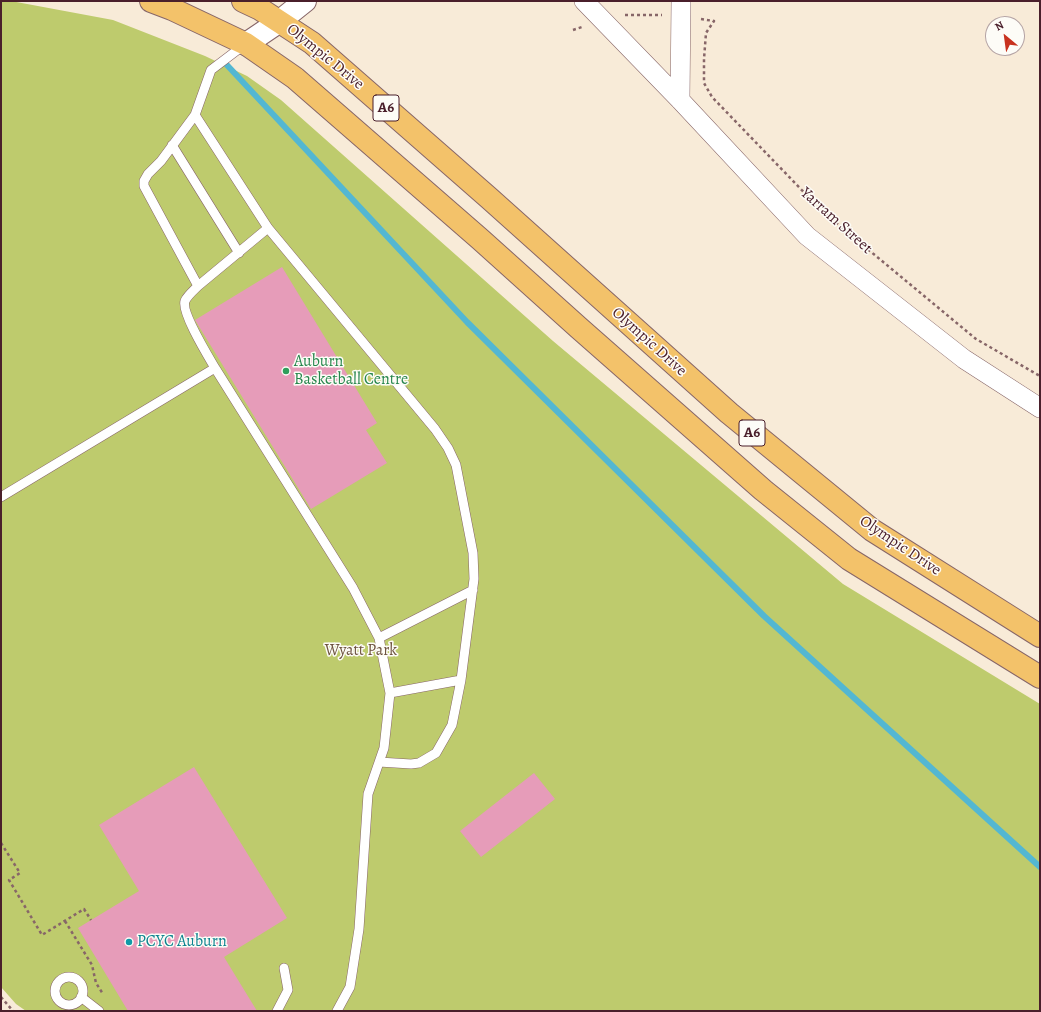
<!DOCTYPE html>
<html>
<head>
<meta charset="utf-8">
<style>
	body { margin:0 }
	#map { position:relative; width:1041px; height:1012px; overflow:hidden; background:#f8ebd8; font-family:Alegreya,serif }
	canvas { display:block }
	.frame { position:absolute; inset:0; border:2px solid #4a1f2b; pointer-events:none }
	.north { position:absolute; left:985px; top:16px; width:40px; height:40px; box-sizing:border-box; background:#fdfcf7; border:1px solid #b5a4a5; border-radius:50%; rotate:331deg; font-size:11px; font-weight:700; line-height:16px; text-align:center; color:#4a1f2b }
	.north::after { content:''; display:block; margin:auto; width:14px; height:18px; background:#c8321e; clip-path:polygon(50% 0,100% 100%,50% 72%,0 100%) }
</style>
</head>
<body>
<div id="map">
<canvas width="1041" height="1012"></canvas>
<div class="frame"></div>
<div class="north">N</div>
</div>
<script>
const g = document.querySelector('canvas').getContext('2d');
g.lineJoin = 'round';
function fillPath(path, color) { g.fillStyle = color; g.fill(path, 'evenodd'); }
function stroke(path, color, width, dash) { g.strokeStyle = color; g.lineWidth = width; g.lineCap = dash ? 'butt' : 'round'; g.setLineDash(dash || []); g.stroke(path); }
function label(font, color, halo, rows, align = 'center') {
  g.font = font + ' Alegreya,serif'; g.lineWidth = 3; g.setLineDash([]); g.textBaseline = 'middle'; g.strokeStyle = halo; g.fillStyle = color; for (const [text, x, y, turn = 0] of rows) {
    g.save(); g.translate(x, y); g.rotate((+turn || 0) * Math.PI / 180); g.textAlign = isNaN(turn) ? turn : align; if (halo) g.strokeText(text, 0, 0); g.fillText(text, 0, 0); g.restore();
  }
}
const green = new Path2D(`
	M 1,1 L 11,1 L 113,20 L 205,56 L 247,76 L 281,100 L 553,341 L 843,584 L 1040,704 L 1040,1011 L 26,1011 L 16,1004 L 1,987 Z`);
const stream = new Path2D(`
	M 226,64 L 467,322 L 764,616 L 1040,867`);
const building = new Path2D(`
	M 282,267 L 377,423 L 366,430 L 387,463 L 311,509 L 195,320 Z
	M 194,767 L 287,918 L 224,957 L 257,1011 L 128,1011 L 78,928 L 139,891 L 99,825 Z
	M 534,773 L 555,799 L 481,857 L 460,831 Z`);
const path = new Path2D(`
	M 625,15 L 662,15
	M 701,19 L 714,21 L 706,33 L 704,59 L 704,83 L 712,97 L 823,212 L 976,339 L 1040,376
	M 573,30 L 582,27
	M 1,843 L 20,873 L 9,880 L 42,935 L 84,909 L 91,920
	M 65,921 L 92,965 L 96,983 L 103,994
	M 1,997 L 13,1011`);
const service = new Path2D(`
	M 244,45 L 211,70 L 195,115 L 268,228 L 435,429 L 448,448 L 456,465 L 473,553 L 474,579 L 461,680 L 452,725 L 436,753 L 419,763 L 411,764 L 379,762
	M 195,115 L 161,161 L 148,174 L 144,181 L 144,186 L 198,286 L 268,228
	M 172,145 L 239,253
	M 198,286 C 194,290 187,296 185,301 C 181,312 208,356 215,368
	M 1,497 L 215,368 L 353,588 L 379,638 L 390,693 L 384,748 L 368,794 L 359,929 L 350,987 L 337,1011
	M 379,638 L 473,590
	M 390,693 L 461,680
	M55 991a14 14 0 1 1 28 0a14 14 0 1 1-28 0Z
	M 81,997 L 99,1011
	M 277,1011 L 288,990 L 284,968`);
const minor = new Path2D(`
	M 584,1 L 680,100 L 807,236 L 964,359 L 1040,408
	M 680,100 L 681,1`);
const tertiary = new Path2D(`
	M 246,44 L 280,21 L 305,1`);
const trunk = new Path2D(`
	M 151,1 L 172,9 L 246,44 L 295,78 L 480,239 L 579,328 L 763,490 L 849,559 L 1040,677
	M 243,1 L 260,9 L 312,43 L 489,198 L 729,413 L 872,530 L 1040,636`);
const markers = [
	[286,371,4,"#2e9e5b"],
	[129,942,4,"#0f9aa8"]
];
const shields = [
	[386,108,26],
	[752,433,26]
];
const shieldNames = [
	["A6",386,108],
	["A6",752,433]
];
const streetNames = [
	["Olympic Drive",325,57,39],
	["Yarram Street",836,221,42],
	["Olympic Drive",649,342,42],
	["Olympic Drive",900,546,34]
];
const leisureNames = [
	["Auburn",294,362],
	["Basketball Centre",294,380]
];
const parkNames = [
	["Wyatt Park",361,651]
];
const cultureNames = [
	["PCYC Auburn",137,942]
];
fillPath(green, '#becb6d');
stroke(stream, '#53b7d2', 6);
fillPath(building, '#e69cb9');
stroke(service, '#876668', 10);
stroke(minor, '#876668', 20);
stroke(tertiary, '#876668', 24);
stroke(trunk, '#876668', 24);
stroke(path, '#876668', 2.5, [3, 3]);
stroke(service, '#fff', 9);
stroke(minor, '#fff', 19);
stroke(tertiary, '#fff', 22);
stroke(trunk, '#f3c26a', 22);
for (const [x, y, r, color] of markers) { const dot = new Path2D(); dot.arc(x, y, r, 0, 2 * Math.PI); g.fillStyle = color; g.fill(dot); stroke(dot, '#fdfcf7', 1.5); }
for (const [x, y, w] of shields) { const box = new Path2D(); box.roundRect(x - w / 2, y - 13, w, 26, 3); g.fillStyle = '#fdfcf7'; g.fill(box); stroke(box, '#4a1f2b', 1); }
label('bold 15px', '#4a1f2b', null, shieldNames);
label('16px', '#4a1f2b', '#fdfcf7', streetNames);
label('16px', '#27864d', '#fdfcf7', leisureNames, 'left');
label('16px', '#6d533f', '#fdfcf7', parkNames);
label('16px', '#0d838f', '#fdfcf7', cultureNames, 'left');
</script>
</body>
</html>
